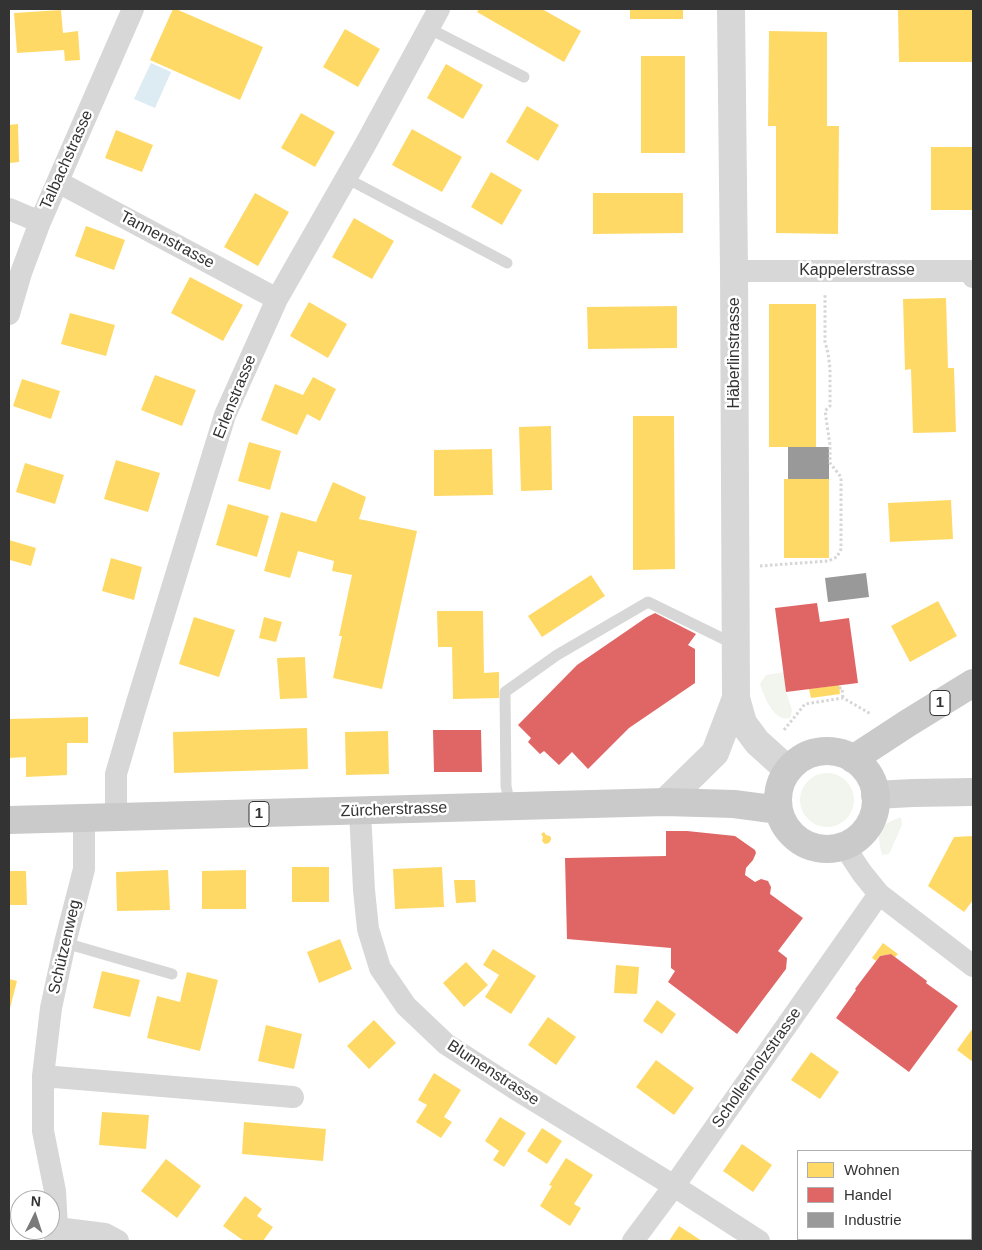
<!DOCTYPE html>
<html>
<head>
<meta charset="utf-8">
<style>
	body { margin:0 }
	#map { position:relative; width:982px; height:1250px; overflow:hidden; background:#fff; font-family:Arial,sans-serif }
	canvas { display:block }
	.frame { position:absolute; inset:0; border:10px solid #333; pointer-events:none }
	.legend { position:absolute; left:797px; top:1150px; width:175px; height:90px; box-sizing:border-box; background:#fff; border:1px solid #adadad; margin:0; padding:6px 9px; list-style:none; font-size:15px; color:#333 }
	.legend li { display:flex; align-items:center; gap:10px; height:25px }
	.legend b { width:25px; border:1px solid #adadad }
	.north { position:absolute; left:10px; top:1190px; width:50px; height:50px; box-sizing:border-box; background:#fff; border:1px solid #adadad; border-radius:50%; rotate:4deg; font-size:14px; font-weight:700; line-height:20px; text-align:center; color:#333 }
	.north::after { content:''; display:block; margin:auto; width:18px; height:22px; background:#7a7a7a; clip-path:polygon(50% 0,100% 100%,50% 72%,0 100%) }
</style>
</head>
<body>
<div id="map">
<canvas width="982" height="1250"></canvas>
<div class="frame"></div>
<ul class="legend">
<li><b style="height:14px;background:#ffd966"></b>Wohnen</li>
<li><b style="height:14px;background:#e06666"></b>Handel</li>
<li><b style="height:14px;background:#999"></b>Industrie</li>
</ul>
<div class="north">N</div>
</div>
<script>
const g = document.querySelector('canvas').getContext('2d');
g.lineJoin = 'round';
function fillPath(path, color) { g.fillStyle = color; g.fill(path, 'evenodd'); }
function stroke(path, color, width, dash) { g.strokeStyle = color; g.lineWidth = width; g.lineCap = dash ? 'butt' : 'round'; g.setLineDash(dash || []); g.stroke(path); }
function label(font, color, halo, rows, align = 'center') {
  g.font = font + ' Arial,sans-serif'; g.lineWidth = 5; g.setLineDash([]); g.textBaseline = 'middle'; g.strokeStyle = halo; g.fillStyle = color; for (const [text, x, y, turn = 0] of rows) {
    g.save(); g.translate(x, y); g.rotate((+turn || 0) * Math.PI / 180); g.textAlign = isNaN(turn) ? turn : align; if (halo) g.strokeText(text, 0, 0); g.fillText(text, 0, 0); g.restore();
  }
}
const green = new Path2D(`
	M 784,672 L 786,692 L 792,710 L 791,715 L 790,718 C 774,723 764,696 760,684 L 766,675 Z
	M800 800a27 27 0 1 1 54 0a27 27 0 1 1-54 0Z
	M 901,817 L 902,825 L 889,854 L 882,855 C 877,832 876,826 901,817 Z`);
const water = new Path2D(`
	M 151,63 L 171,72 L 155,108 L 134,99 Z`);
const homes = new Path2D(`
	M 173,9 L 176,9 L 263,47 L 240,100 L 150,60 Z
	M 479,9 L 542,9 L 581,31 L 564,62 L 477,12 Z
	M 630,9 L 683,9 L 683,19 L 630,19 Z
	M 898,9 L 973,9 L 973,62 L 899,62 Z
	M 61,10 L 63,33 L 78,31 L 80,60 L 65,61 L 64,50 L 17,53 L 14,13 Z
	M 345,29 L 380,49 L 358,87 L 323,67 Z
	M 769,31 L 827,32 L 827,126 L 839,126 L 838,234 L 776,233 L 776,126 L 768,126 Z
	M 641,56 L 685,56 L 685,153 L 641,153 Z
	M 446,64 L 483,85 L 463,119 L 427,98 Z
	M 527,106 L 559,125 L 538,161 L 506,142 Z
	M 301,113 L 335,132 L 315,167 L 281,148 Z
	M 18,124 L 19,162 L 9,163 L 9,125 Z
	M 412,129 L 462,157 L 442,192 L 392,165 Z
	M 116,130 L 153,145 L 142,172 L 105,158 Z
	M 931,147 L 973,147 L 973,210 L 931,210 Z
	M 491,172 L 522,190 L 502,225 L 471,207 Z
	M 255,193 L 289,212 L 258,266 L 224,247 Z
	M 593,193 L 683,193 L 683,233 L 593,234 Z
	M 354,218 L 394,241 L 372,279 L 332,257 Z
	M 86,226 L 125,240 L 114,270 L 75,256 Z
	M 190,277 L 243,305 L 223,341 L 171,313 Z
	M 946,298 L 948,368 L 954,368 L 956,432 L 913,433 L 911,369 L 905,370 L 903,299 Z
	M 309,302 L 347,324 L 328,358 L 290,336 Z
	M 769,304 L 816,304 L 816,447 L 769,447 Z
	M 677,306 L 677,348 L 588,349 L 587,307 Z
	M 70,313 L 115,325 L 106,356 L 61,344 Z
	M 155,375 L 196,390 L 182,426 L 141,410 Z
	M 313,377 L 336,389 L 320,421 L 307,414 L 297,435 L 261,420 L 275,384 L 303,395 Z
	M 22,379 L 60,391 L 51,419 L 13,406 Z
	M 633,416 L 674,416 L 675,569 L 633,570 Z
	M 551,426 L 552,490 L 521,491 L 519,427 Z
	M 249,442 L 281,451 L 270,490 L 238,481 Z
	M 492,449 L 493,495 L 434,496 L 434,450 Z
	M 116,460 L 160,473 L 148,512 L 104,499 Z
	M 25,463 L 64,475 L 55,504 L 16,492 Z
	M 784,479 L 829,479 L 829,558 L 784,558 Z
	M 333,482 L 366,497 L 359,519 L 417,531 L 382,689 L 333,678 L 342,636 L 339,636 L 352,575 L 332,571 L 334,561 L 298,551 L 290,578 L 264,571 L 281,512 L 316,522 Z
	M 951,500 L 953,539 L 890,542 L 888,503 Z
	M 228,504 L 269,516 L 257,557 L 216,545 Z
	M 9,540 L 36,548 L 31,566 L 10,560 L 9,563 Z
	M 111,558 L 142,567 L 134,600 L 102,591 Z
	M 591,575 L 605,596 L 542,637 L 528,616 Z
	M 938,601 L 957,636 L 910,662 L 891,626 Z
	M 437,611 L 483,611 L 484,673 L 499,672 L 499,698 L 453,699 L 452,647 L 438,647 Z
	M 194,617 L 235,630 L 219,677 L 179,664 Z
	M 264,617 L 282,622 L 276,642 L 259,638 Z
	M 305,657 L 307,698 L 280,699 L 277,658 Z
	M 839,685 L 840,694 L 811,698 L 809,689 Z
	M 88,717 L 88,743 L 67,743 L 67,775 L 26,777 L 26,757 L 9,758 L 9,719 Z
	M 307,728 L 308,769 L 174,773 L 173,732 Z
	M 388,731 L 389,774 L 346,775 L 345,732 Z
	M 544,832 L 546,835 L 550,836 L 551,838 L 551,840 L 549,843 L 545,844 L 542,841 L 543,837 L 541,834 Z
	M 973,836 L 973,900 L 964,912 L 928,886 L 954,837 Z
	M 292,867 L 329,867 L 329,902 L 292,902 Z
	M 442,867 L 444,907 L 395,909 L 393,869 Z
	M 168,870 L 170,910 L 117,911 L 116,872 Z
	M 246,870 L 246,909 L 202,909 L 202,871 Z
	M 9,871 L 26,871 L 27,905 L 9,905 Z
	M 454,880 L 475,880 L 476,902 L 456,903 Z
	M 340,939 L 352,969 L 319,983 L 307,952 Z
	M 883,943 L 898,954 L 895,957 L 891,954 L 880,956 L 876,961 L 872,958 Z
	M 493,949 L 536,976 L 511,1014 L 485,997 L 499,975 L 483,965 Z
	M 466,962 L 488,985 L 464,1007 L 443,983 Z
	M 616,965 L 639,967 L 637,994 L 614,993 Z
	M 102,971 L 140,980 L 130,1017 L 93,1008 Z
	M 187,972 L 218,980 L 200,1051 L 147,1038 L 157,996 L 180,1002 Z
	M 9,979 L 17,981 L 9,1012 Z
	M 657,1000 L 676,1014 L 662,1034 L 643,1021 Z
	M 548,1017 L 576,1037 L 556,1065 L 528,1045 Z
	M 374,1020 L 396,1043 L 369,1069 L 347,1046 Z
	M 266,1025 L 302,1034 L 294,1069 L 258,1061 Z
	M 973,1028 L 973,1062 L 957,1050 Z
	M 811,1052 L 839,1072 L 820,1099 L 791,1080 Z
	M 656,1060 L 694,1088 L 674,1115 L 636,1087 Z
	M 434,1073 L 461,1090 L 444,1117 L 452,1122 L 441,1138 L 416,1122 L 427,1105 L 418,1100 Z
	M 102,1112 L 149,1115 L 146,1149 L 99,1145 Z
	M 500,1117 L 526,1133 L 504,1167 L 493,1160 L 499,1151 L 485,1141 Z
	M 244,1122 L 326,1129 L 323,1161 L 242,1154 Z
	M 542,1128 L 562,1141 L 547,1164 L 527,1151 Z
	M 742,1144 L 772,1165 L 753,1192 L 723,1171 Z
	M 566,1158 L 593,1175 L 574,1204 L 581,1208 L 570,1226 L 540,1206 L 552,1186 L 549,1185 Z
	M 166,1159 L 201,1186 L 177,1218 L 141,1191 Z
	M 245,1196 L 262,1209 L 257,1216 L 273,1227 L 263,1241 L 244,1241 L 223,1226 Z
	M 679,1226 L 702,1241 L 669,1241 Z`);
const shops = new Path2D(`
	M 817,603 L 820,622 L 849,618 L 858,683 L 786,692 L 775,608 Z
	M 655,613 L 696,634 L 688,645 L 695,649 L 695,683 L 629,728 L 588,769 L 572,752 L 559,765 L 544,751 L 540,754 L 528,742 L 531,738 L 518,725 L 577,665 L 647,617 Z
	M 433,730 L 481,730 L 482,772 L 434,772 Z
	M 666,831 L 687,831 L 735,836 L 755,850 L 756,853 L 753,860 L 746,868 L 745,875 L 755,882 L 761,879 L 768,881 L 771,887 L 770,894 L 803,918 L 778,951 L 787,958 L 786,969 L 737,1034 L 668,982 L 675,971 L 671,968 L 671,948 L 567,939 L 565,858 L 666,856 Z
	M 891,954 L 927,981 L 926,983 L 958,1006 L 909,1072 L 836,1018 L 856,990 L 855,989 L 880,956 Z`);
const industry = new Path2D(`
	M 788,447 L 829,447 L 829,479 L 788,479 Z
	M 866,573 L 869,597 L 828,602 L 825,578 Z`);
const path = new Path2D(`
	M 760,566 L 828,561 L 837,557 L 841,549 L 841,477 L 830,463 L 830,445 L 825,411 L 830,406 L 830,368 L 828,353 L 825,342 L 825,294
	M 839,688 L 842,688 L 843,698
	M 784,730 L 805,704 L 843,698 L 871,714
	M 906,1241 L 908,1239`);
const service = new Path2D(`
	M 428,28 L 524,77
	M 346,178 L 507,263
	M 510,806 L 506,786 L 505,692 L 557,655 L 648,602 L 736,645
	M 65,943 L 172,974`);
const minor = new Path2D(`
	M 58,182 L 277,299
	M 9,209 L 40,222
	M 734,271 L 973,271 L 973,277
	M 9,314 L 21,273 L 40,222 L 133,9
	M 360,811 L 364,890 L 368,929 L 380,968 L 406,1006 L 446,1044 L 514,1088 L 674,1186 L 759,1241
	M 116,818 L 116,774 L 135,709 L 225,415 L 277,299 L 365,145 L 439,9
	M 844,846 L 862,873 L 879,894 L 973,966
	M 43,1076 L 293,1097
	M 57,1228 L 105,1234 L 118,1241
	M 55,1241 L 57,1228 L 55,1191 L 43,1131 L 43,1076 L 51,1008 L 65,943 L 84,869 L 84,818
	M 633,1241 L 674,1186 L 879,894`);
const tertiary = new Path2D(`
	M 731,9 L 734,271 L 736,698 L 743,723 L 757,742 L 788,770
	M 665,802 L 715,753 L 736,698`);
const secondary = new Path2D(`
	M 875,795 L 913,793 L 973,792`);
const primary = new Path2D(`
	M778 800a49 49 0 1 1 98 0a49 49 0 1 1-98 0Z
	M 853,759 L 908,723 L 973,683
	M 9,820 L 665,802 L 734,804 L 779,810`);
const shields = [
	[940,703,20],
	[259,814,20]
];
const shieldNames = [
	["1",940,703],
	["1",259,814]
];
const streetNames = [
	["Talbachstrasse",67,160,-66],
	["Tannenstrasse",167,240,28],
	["Kappelerstrasse",857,271],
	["Häberlinstrasse",735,353,-90],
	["Erlenstrasse",235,397,-68],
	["Zürcherstrasse",394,810,-2],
	["Schützenweg",65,947,-77],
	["Schollenholzstrasse",757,1068,-55],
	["Blumenstrasse",493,1073,33]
];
fillPath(green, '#f1f5ed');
fillPath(water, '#ddebf3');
fillPath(homes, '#ffd966');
fillPath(shops, '#e06666');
fillPath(industry, '#999');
stroke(path, '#d6d6d6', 3, [2.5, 2.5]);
stroke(service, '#d7d7d7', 11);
stroke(minor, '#d7d7d7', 22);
stroke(tertiary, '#d7d7d7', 28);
stroke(secondary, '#d0d0d0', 28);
stroke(primary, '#cacaca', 28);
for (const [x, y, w] of shields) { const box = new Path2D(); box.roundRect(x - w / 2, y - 12.5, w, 25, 4); g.fillStyle = '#fff'; g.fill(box); stroke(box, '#333', 1); }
label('bold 15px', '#333', null, shieldNames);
label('16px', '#333', '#fff', streetNames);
</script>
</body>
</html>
